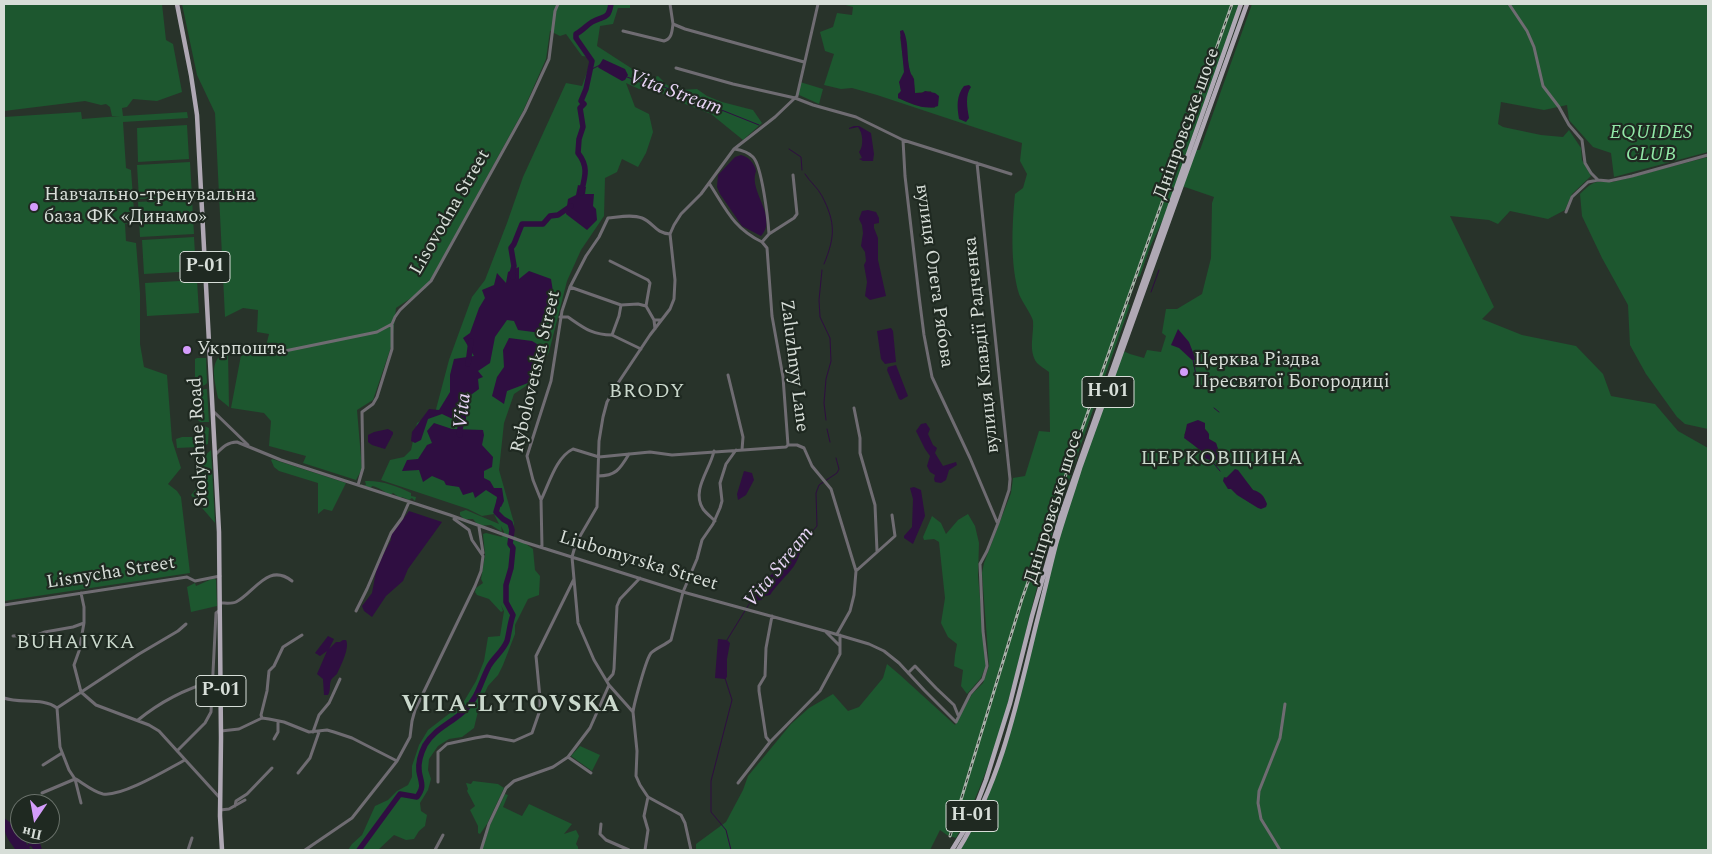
<!DOCTYPE html>
<html>
<head>
<meta charset="utf-8">
<style>
	body { margin:0 }
	#map { position:relative; width:1712px; height:854px; overflow:hidden; background:#28332a; font-family:Spectral,serif }
	canvas { display:block }
	.frame { position:absolute; inset:0; border:5px solid #d7ded8; pointer-events:none }
	.north { position:absolute; left:10px; top:794px; width:50px; height:50px; box-sizing:border-box; background:#1f2921; border:1px solid #69716a; border-radius:50%; rotate:192deg; font-size:14px; font-weight:700; line-height:20px; text-align:center; color:#d7ded8 }
	.north::after { content:''; display:block; margin:auto; width:18px; height:22px; background:#d49cfb; clip-path:polygon(50% 0,100% 100%,50% 72%,0 100%) }
</style>
</head>
<body>
<div id="map">
<canvas width="1712" height="854"></canvas>
<div class="frame"></div>
<div class="north">Пн</div>
</div>
<script>
const ctx = document.querySelector('canvas').getContext('2d');
ctx.lineJoin = 'round';
function fill(path, color) { ctx.fillStyle = color; ctx.fill(path, 'evenodd'); }
function stroke(path, color, width, dash) { ctx.strokeStyle = color; ctx.lineWidth = width; ctx.lineCap = dash ? 'butt' : 'round'; ctx.setLineDash(dash || []); ctx.stroke(path); }
function write(font, color, halo, rows, align = 'center') {
  ctx.font = font + ' Spectral,serif'; ctx.lineWidth = 4.5; ctx.setLineDash([]); ctx.textBaseline = 'middle'; ctx.strokeStyle = halo; ctx.fillStyle = color; for (const [text, x, y, turn = 0] of rows) {
    ctx.save(); ctx.translate(x, y); ctx.rotate((+turn || 0) * Math.PI / 180); ctx.textAlign = isNaN(turn) ? turn : align; if (halo) ctx.strokeText(text, 0, 0); ctx.fillText(text, 0, 0); ctx.restore();
  }
}
fill(new Path2D(`
	M4 4H162L166 40 173 44 182 92 157 101 133 99 127 107 122 108 123 116 187 112 188 118 123 122 126 168 131 170 134 211 125 214V222H134L125 224 126 241 136 243 140 293V344L144 367 167 375 172 440 181 468 168 484 177 491 181 497 190 573 4 601V117L81 112 82 119 120 116H112L110 107 106 104 101 105 85 101 4 111Z
	M182 4H630V8H618L613 24 600 26 597 46 631 68 644 81 658 76 667 85 681 90 697 89 707 96 722 102 753 110 762 123 743 140 711 114 675 100 650 87 639 89 626 83 635 107 649 114 653 132 646 153 638 167 622 159 617 172 605 178 604 216 581 250 567 281 549 352 529 384 514 394 504 423 499 470 514 523 513 535 533 549 535 570 540 576 539 595 528 599 515 625V634L503 665 498 675 488 686 480 703 474 728 462 737 449 739 438 746 429 759 428 770 431 779 428 790 420 803 421 811 427 815 425 826 419 831 414 839 406 840 394 835 378 850H348L352 844 362 835 375 806 388 800 397 791 408 785 412 777V766L419 745 428 730 463 703 476 681 484 661 488 637 500 636 504 611 501 605 503 611 501 612 489 599 477 595 475 592 476 588 483 583 481 579 485 555 483 534 486 533 502 537 504 532 501 526 502 532 491 525C484 525 479 528 473 519H464L460 515V512L466 510 499 524 494 514 482 516 468 509 381 480 390 460 404 457 411 450 417 423 435 413 449 360 472 297 485 280 507 223 523 177 566 83 582 86 591 61 589 57 582 56 566 34 560 36 550 31 546 59 523 111 426 288 396 308 392 344 373 400 357 410 362 469 356 480 303 463 306 456 269 446 271 421 264 413 231 408 242 350 264 354 269 334 257 332 258 310 243 308 225 317 215 113 197 75Z
	M842 4H1241L1167 211 1150 247 1140 276 1137 277 1128 304 1130 305C1099 394 1066 482 1041 572 1017 661 1001 756 956 838L947 835 940 830 930 850H696V844L726 822 743 790 748 776 791 724 809 708 833 694 848 711 859 707 883 678 887 664 900 675 955 725 972 694 983 683 989 666 982 573 984 563 1011 493 1013 478 1025 476 1039 431 1050 432 1049 372C1045 369 1040 366 1037 363 1028 351 1034 335 1033 321 1032 315 1022 302 1019 294 1010 264 1012 225 1015 194L1023 188 1027 174 1020 161 1022 143 877 95 852 88 841 89 824 85 834 54 825 51 820 32 833 27 837 13 852 15 853 7ZM904 33 910 74 913 76 915 93 931 91 935 108 915 105 898 98 901 91 900 82 905 72 900 37Z
	M1252 4H1708V152L1614 177 1611 153 1593 147 1569 120 1567 105 1544 110 1501 102 1498 124 1503 127 1541 135 1563 137 1569 130 1581 148 1582 160 1591 176 1572 194 1565 210 1548 219 1510 211 1498 224 1489 220 1450 216 1494 307 1482 319 1522 335 1576 346 1603 374 1611 396 1655 404 1678 431 1708 448V850H958L977 817 1003 753 1056 543 1080 468 1123 351 1130 354 1144 358 1147 350 1161 352 1166 336 1162 333 1166 309H1177L1202 294 1211 258 1212 203 1214 197 1182 186 1195 150H1200ZM1205 429 1208 432 1209 439 1216 443 1219 452 1215 461 1197 448 1184 435 1186 431ZM1225 477C1240 480 1242 475 1253 490L1250 503C1237 492 1233 493 1225 477Z
	M800 82 823 89 819 104 797 94Z
	M187 125 189 159 138 162 137 128Z
	M1708 157V429L1685 424 1677 417 1646 374 1630 345 1628 305 1602 258 1582 216 1580 194C1593 181 1595 181 1613 182Z
	M190 162 192 196 139 199 137 165Z
	M192 199 194 234 140 237 138 202Z
	M194 237 196 271 144 274 142 240Z
	M197 280 199 313 147 316 145 283Z
	M228 352 229 407 218 398C215 381 207 358 228 352Z
	M197 358H206L207 383 205 385 198 387 195 383V359Z
	M207 389 209 422H200L198 420 196 392 197 390Z
	M202 425 209 428 208 444 198 447 177 448 176 439 182 437H198L200 426Z
	M211 450 215 523 191 495 200 484C199 470 199 460 211 450Z
	M272 459 346 483 332 511 324 509 318 514V483L279 471 274 467 271 460Z
	M365 481C380 480 398 486 411 493V496L416 497 415 501 412 498 409 500 402 497 400 498 393 493 390 495C384 492 379 487 372 486L371 488 363 485H366Z
	M968 514 975 526 979 543 978 576 986 665 981 678 967 694 961 686 963 670 954 666 955 655 957 644 948 637 941 623 945 598 939 542 934 539 924 540 923 537 932 516 941 523 946 534 958 520Z
	M214 578 216 580 217 606 191 612 187 587 195 583 196 586Z
	M580 746 600 755 592 771 571 756Z
	M473 781 498 784 504 788 487 824 480 834 478 833V826L470 810 475 806 467 791 468 789 466 783 471 784Z
	M505 794 508 795 503 807 522 816 529 804 572 824 564 834 576 830 579 836 576 844 578 847V850H482L490 825Z`), '#1d572f');
fill(new Path2D(`
	M903 30C911 45 904 65 914 79L915 93H922L925 91 935 93 939 96 938 106C925 111 910 103 898 98V94L901 91 899 82 904 72 900 31Z
	M603 59 625 69 628 75 625 80 622 81 599 68 598 67Z
	M969 85 971 87C965 95 967 107 969 118L966 122 959 119C957 107 956 96 964 86Z
	M854 126H859L871 133 874 154 873 161H863L859 159 862 158 859 152C864 146 863 133 858 127L849 129V128Z
	M741 155C749 157 754 163 756 171 748 192 779 217 761 236L742 226 720 194 717 187 718 175 735 157Z
	M578 185 586 187 585 194H594L593 206 596 209 597 220 587 230 566 214 568 199 576 195Z
	M868 210 876 212 879 218V223L874 224V228L878 238V260L886 296 870 300 865 296 867 282 864 265 866 261 865 252 861 246 863 233 862 225 859 219 862 211Z
	M519 267V279L529 271 551 279 554 298 549 302 551 317 542 319 541 327 549 329V334L518 330 514 321 507 320 495 337 490 363 478 371 483 377 478 379 479 389 468 397 469 406 466 409V423L457 421 442 414 428 419 421 440 415 443 411 441 412 432 429 409 439 410 450 392V375L454 359 474 356 463 338 470 333 479 308 485 298 482 290 494 285 497 273 506 283 508 272Z
	M891 328 893 331 896 362 885 364 881 359 877 331Z
	M1178 329 1189 342 1196 360H1192L1179 348 1171 345Z
	M509 338 532 341 547 350 528 383 507 391 504 404 492 396 497 377 504 367 503 350Z
	M896 365 908 396 901 400 899 399 887 370 888 367Z
	M1198 420 1205 423V429L1209 434V439L1216 443 1219 452 1218 459 1215 461 1206 459 1203 455V452L1184 438 1187 424Z
	M434 423 452 429 483 430 484 435 482 445 493 457 492 467 484 471V478L490 481 494 488H502L504 501 501 507 496 505 497 497 486 490 475 498 473 492 463 495 459 487 446 485 444 481 432 476 423 482 419 470 402 471 407 460 418 459 427 445 432 443 427 431Z
	M926 423 930 429 928 434 933 445 937 448 935 453 943 466 956 462 957 465 949 470 946 480 941 483 935 482 934 479 935 475 930 472 927 466 930 456 925 449 916 431 921 424Z
	M388 429 393 432V434L385 449 372 445 368 442V435L374 432Z
	M1235 469 1238 470 1253 490C1261 492 1264 496 1267 504L1266 507 1261 509 1258 508 1237 495 1231 489H1228L1223 481 1224 477 1226 478Z
	M744 471 752 473 754 480 746 495 738 500 737 494Z
	M914 487 921 490 925 516 913 544 904 538V536L912 527 913 499 910 488Z
	M409 511 442 522 408 569 403 581 386 596 372 617 364 611 362 606 372 593 377 566 391 540V535Z
	M795 544 802 547C800 553 798 560 794 566 786 577 777 584 770 595L761 597 762 600 751 601 749 597C753 583 760 582 771 575 776 571 784 557 787 551L792 550Z
	M328 636 334 639 329 649 336 642H340L343 640H346C350 648 341 665 337 674 335 676 333 677 331 680 329 685 331 690 328 695H324L323 679 317 674 327 651 320 656 315 653Z
	M718 639 727 640 730 643 727 659V677L725 679 715 678Z
	M4 818 15 826 20 824V834L30 836 29 838 27 837 25 839 27 845 32 840 40 843 42 850H34L31 846 29 847 31 850H16C6 837 4 834 4 818Z`), '#2f0e41');
stroke(new Path2D(`
	M592 69 600 65
	M627 77 640 82 654 83 759 125
	M789 149 801 157 802 170
	M805 174C810 182 818 188 822 196 836 223 835 237 824 264
	M822 270 819 300 820 317 830 338 831 361 826 379 824 403 826 420
	M1151 292 1159 270
	M1193 360 1198 385
	M1214 408 1219 412
	M827 429 830 442
	M1210 459 1220 471
	M800 546 817 526 816 493 819 485 837 473 839 469 836 458
	M727 640 751 601
	M725 678 732 700 711 781V812L726 830 731 850`), '#2f0e41', 1);
stroke(new Path2D(`
	M581 193C585 177 589 167 578 153L579 139 583 127 580 108 584 104 581 101 586 89 592 61 576 38V34C582 31 587 25 592 22 604 15 608 21 611 4
	M513 277 512 274 514 266 511 248 514 244 522 224H543L550 216 558 215 571 206
	M468 364 471 341
	M460 435 459 433 463 416
	M359 850 400 794 417 797C425 786 421 783 419 771 418 763 421 753 425 745 434 729 452 723 465 710 478 698 481 681 489 666 494 657 503 651 507 641 509 634 510 623 513 615L506 602V585L511 568 513 548 510 544 512 530 510 523 503 519 496 512 500 498`), '#2f0e41', 5.5);
stroke(new Path2D(`
	M670 4 673 24 685 29 804 62
	M1509 4 1527 31 1534 47 1543 86 1559 107 1569 125 1582 140 1585 163 1591 173 1598 180
	M623 31 664 41C672 39 672 31 673 24
	M676 68 733 84 795 98 813 105 856 117 903 140 1011 174
	M903 140 905 176 919 296 924 335 932 377 970 458 997 522
	M709 183C726 209 733 228 762 242
	M1566 212 1572 197 1588 182 1598 180 1609 181 1632 176 1708 155
	M769 234 794 218 797 214 793 175
	M610 261 648 280 650 283 646 306
	M570 287 621 305
	M560 317H568C584 328 592 335 612 335
	M655 329 654 320H661
	M641 349 612 335 619 316 621 305 638 304 646 306 654 320
	M210 356C237 343 249 355 275 353L377 332 392 324
	M728 375 743 437 742 450
	M854 408 860 438V453L875 505 877 551
	M213 411 248 445
	M788 445H797L804 448 812 466 831 489 856 571 854 595 850 611 837 634
	M714 451C710 470 691 490 703 509 706 513 711 517 715 521
	M215 455C222 448 227 442 237 442L281 460 450 515 524 542 683 592 825 631 869 644 884 651 899 663 924 690 956 722 970 694 983 679 987 666 983 631 980 564 987 551 998 523 1009 490 1010 479 977 163
	M598 476C616 476 620 469 629 454
	M358 485 363 468 362 412 373 404 377 397 392 349V324L395 317 400 310 431 281 525 111 549 59 555 11 558 4
	M541 500C549 484 556 457 573 449L599 457 650 452 672 455 786 447 788 445 783 377 772 316 767 248 762 242 769 234C768 219 762 166 753 157 748 152 741 150 735 149
	M479 527 483 553
	M542 547 541 500 533 480 527 456 551 381 562 311 570 287 586 256 599 237 608 218C619 217 632 214 642 218 654 223 655 233 670 234
	M856 571 895 536 892 515
	M81 593 84 607V623L79 651 74 665 81 692 96 705 149 725 159 731 220 798
	M220 603C225 603 232 604 236 602 255 592 268 562 292 581
	M4 605 187 577 195 581 220 576
	M356 611 367 589 391 533 402 518 409 502
	M772 616 766 648 765 676 759 686V691L766 737 770 742 820 691 840 654V635
	M826 632 839 645
	M13 636 37 635 45 632 73 627 84 623
	M908 673 915 666 936 688 954 705 958 715
	M607 681 613 674 614 669 617 606 620 599 640 578
	M4 698C20 704 43 697 57 708L60 747 69 770 75 779 81 803
	M57 708 139 654 178 631 186 624
	M633 712C634 704 646 659 651 653 656 648 665 645 671 640L683 592 697 559 702 540 713 524 720 508 722 501 720 483 726 464 736 450
	M262 718 261 715 267 691 269 671 274 666 283 647 302 635
	M138 720C160 702 185 689 213 681
	M221 731 239 729 262 718 269 719 284 722 309 732 327 730 334 732 352 738 397 761
	M313 732 319 715 329 703 340 679
	M274 739 278 732V721
	M177 751 205 723 211 712 216 613 220 610
	M568 757 591 773
	M43 765 62 753
	M298 773 310 758 319 732
	M76 779C84 784 94 792 103 794 122 797 168 769 185 760
	M438 782V752L447 744 475 738 487 736 514 741 532 733 540 710V698L536 656 574 579
	M738 783 770 742
	M42 793 75 779
	M235 806 236 801 247 794 272 768
	M220 810 229 809 245 800
	M601 824 600 834 606 840 629 850
	M188 850 192 838
	M305 850 352 818 397 761 410 737 412 721 415 710 475 586 481 571 483 556 472 540 469 530 454 519
	M435 850 443 835
	M481 850 489 824 506 788 514 781 553 767 568 757 590 728 609 685
	M645 850 648 830 644 816 648 797
	M691 850 685 823 681 815 648 797 640 785 636 776 637 751 633 712 609 685 594 660 578 623 572 557 576 543 597 507 599 441 603 417 607 402 618 383 650 335 670 309 674 299 675 280 670 234 674 225 681 214 701 194 734 149 775 117 797 96 818 4
	M1280 850 1261 819 1258 803 1259 791 1280 738 1285 704`), '#6f6c72', 3);
stroke(new Path2D(`
	M177 4 191 75 197 115 219 532 221 738 220 816 222 850
	M952 850 971 819 986 780 1010 703 1032 616 1060 518 1241 4
	M958 850C1001 781 1017 703 1036 625 1043 598 1049 571 1056 544 1063 519 1072 494 1080 468L1247 4`), '#afa8b4', 4.5);
const rail = new Path2D(`
	M950 836 1022 599 1232 4`);
stroke(rail, '#a9b1aa', 3);
stroke(rail, '#1f2921', 1, [4]);
for (const [x, y, r, color] of [
	[34,207,5,"#d49cfb"],
	[187,350,5,"#d49cfb"],
	[1184,372,5,"#d49cfb"]
]) { const dot = new Path2D(); dot.arc(x, y, r, 0, 2 * Math.PI); ctx.fillStyle = color; ctx.fill(dot); stroke(dot, '#1f2921', 2); }
for (const [x, y, w] of [
	[205,267,50],
	[1108,392,52],
	[221,691,50],
	[972,816,52]
]) { const box = new Path2D(); box.roundRect(x - w / 2, y - 15.5, w, 31, 4); ctx.fillStyle = '#1f2921'; ctx.fill(box); stroke(box, '#d7ded8', 1); }
write('bold 18px', '#d7ded8', null, [
	["Р-01",205,267],
	["Н-01",1108,392],
	["Р-01",221,691],
	["Н-01",972,816]
]);
write('19px', '#d7ded8', '#1f2921', [
	["Дніпровське шосе",1188,124,-70],
	["Lisovodna Street",451,213,-60],
	["вулиця Олега Рябова",933,276,82],
	["вулиця Клавдії Радченка",983,345,-96],
	["Zaluzhnyy Lane",793,366,83],
	["Rybolovetska Street",537,372,-77],
	["Stolychne Road",200,442,-93],
	["Дніпровське шосе",1055,507,-73],
	["Liubomyrska Street",638,562,17],
	["Lisnycha Street",111,574,-9]
]);
write('italic 19px', '#92e8a7', '#1f2921', [
	["EQUIDES",1651,134],
	["CLUB",1651,156]
]);
write('19px', '#d7ded8', '#1f2921', [
	["Навчально-тренувальна",44,196],
	["база ФК «Динамо»",44,218],
	["Укрпошта",197,350],
	["Церква Різдва",1194,361],
	["Пресвятої Богородиці",1194,383]
], 'left');
write('italic 20px', '#e8d5f6', '#1f2921', [
	["Vita Stream",675,94,20],
	["Vita",464,411,-84],
	["Vita Stream",780,568,-51]
]);
ctx.letterSpacing = '1px';
write('20px', '#cad8cc', '#1f2921', [
	["BRODY",647,393],
	["ЦЕРКОВЩИНА",1222,460],
	["BUHAIVKA",76,644]
]);
ctx.letterSpacing = '0px';
ctx.letterSpacing = '1px';
write('bold 24px', '#cad8cc', '#1f2921', [
	["VITA-LYTOVSKA",511,706]
]);
ctx.letterSpacing = '0px';
</script>
</body>
</html>
